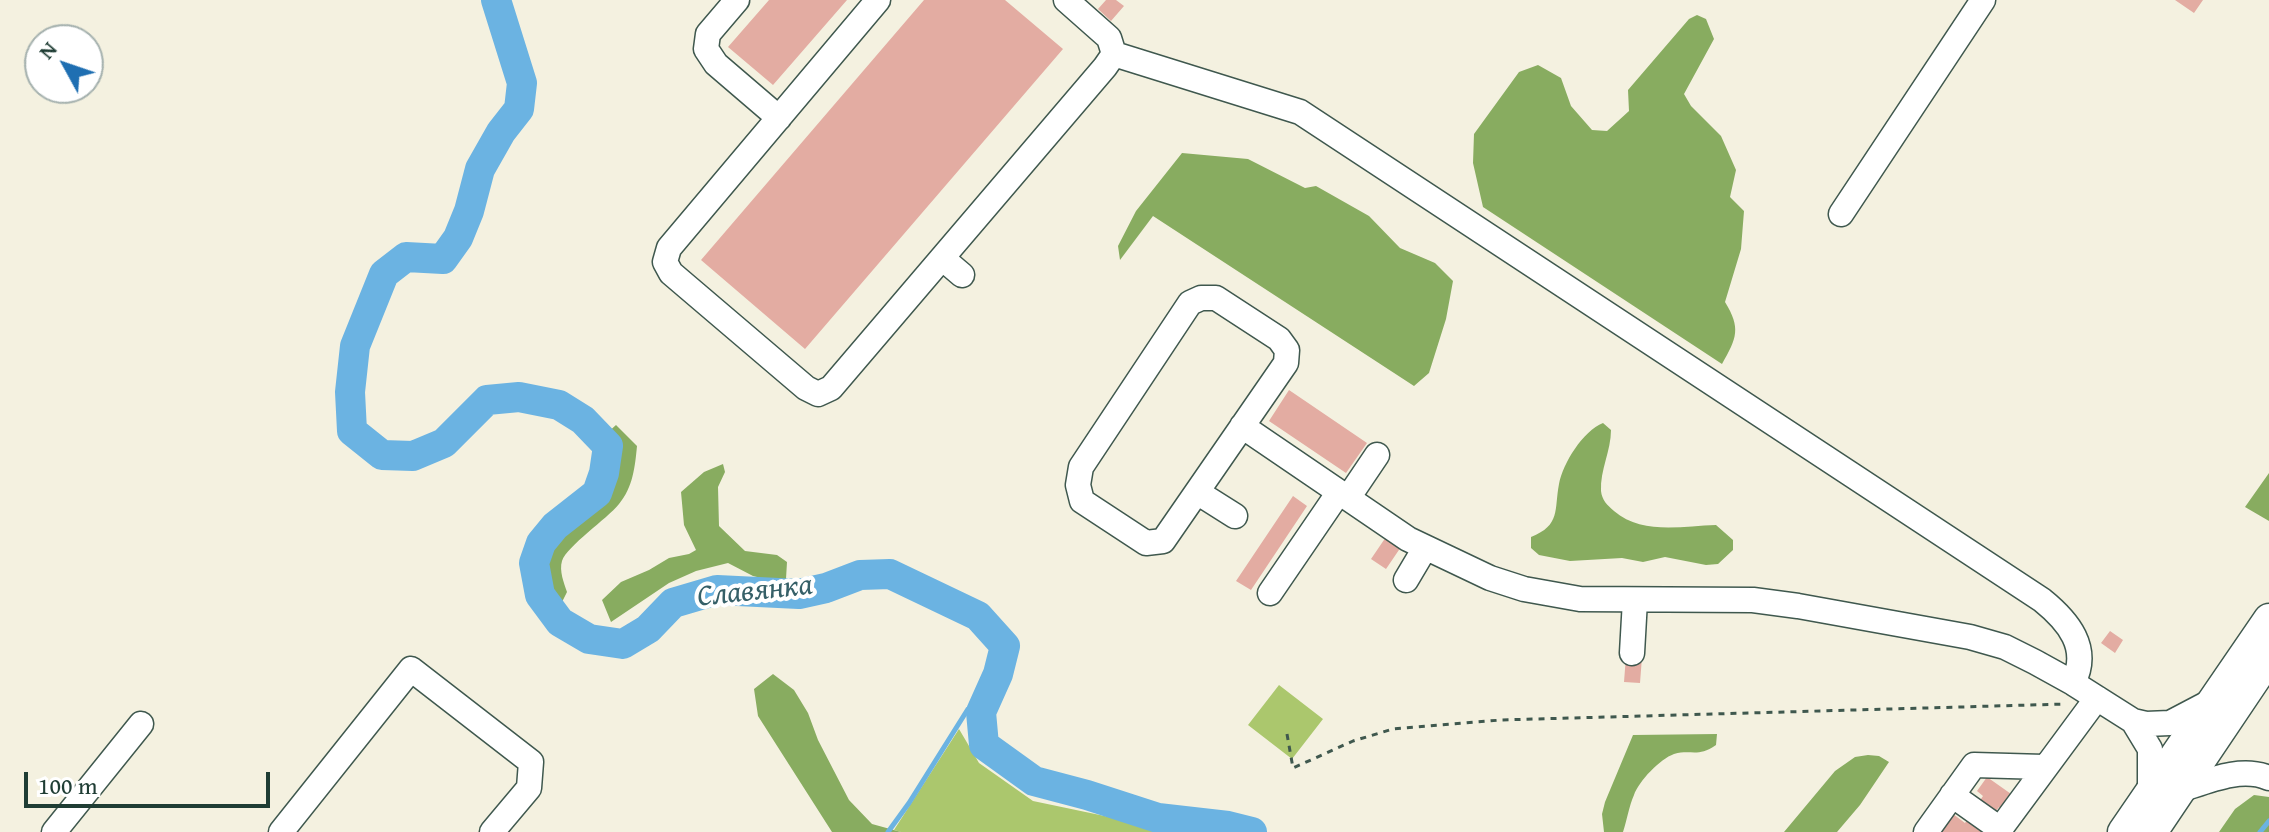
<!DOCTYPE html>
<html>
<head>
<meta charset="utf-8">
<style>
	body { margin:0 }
	#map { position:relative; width:2269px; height:832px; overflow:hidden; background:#f4f1e0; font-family:"Gentium Book Plus",serif }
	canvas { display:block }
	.north { position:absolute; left:24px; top:24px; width:80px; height:80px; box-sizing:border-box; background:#fff; border:2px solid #a5b1ae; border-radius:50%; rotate:310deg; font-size:22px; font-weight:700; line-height:32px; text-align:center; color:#1f3d34 }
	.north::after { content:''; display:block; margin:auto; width:28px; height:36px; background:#1f6fb2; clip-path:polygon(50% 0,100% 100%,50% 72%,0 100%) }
	.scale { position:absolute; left:24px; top:772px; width:246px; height:36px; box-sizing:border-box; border:4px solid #1f3d34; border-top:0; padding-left:10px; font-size:24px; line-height:28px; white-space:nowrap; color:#1f3d34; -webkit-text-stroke:6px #fff; paint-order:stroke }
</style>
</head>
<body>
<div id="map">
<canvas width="2269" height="832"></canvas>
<div class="north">N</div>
<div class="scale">100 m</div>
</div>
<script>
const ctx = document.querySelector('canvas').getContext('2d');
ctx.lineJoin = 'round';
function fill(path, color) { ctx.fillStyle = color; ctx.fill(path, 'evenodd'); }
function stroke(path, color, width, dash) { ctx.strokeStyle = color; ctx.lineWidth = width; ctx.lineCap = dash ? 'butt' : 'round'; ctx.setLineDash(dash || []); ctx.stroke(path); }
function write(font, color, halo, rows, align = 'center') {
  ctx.font = font + ' "Gentium Book Plus",serif'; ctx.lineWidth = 8; ctx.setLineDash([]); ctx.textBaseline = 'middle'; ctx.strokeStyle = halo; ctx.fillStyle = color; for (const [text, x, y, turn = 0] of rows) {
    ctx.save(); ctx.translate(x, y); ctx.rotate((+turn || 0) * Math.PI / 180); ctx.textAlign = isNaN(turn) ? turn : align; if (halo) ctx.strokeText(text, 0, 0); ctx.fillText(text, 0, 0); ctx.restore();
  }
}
fill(new Path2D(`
	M1279 685 1323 719 1292 759 1248 725Z
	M959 729 979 763 1033 801 1181 832H901L894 830Z`), '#abc76d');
fill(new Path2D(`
	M1697 15 1706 19 1714 39 1684 94 1691 106 1721 136 1736 170 1730 197 1744 211 1741 249 1725 302C1741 328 1737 338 1722 364L1483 207 1473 163 1474 134 1519 72 1538 65 1561 78 1571 106 1592 130 1607 131 1629 111 1628 90 1689 19Z
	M1182 153 1248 159 1305 188 1316 186 1369 216 1400 248 1435 263 1453 281 1446 319 1429 373 1414 386 1153 216 1120 260 1118 246 1136 211Z
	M1603 423 1611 430C1611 451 1600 470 1601 491 1602 500 1607 505 1614 511 1642 535 1681 526 1716 525L1733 540V550L1718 564 1706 565 1665 557 1643 562 1622 558 1570 561 1539 555 1531 548V537C1561 525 1554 510 1559 484 1563 463 1583 431 1603 423Z
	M616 425 637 446C635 467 633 487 619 504 607 519 567 546 562 561 559 571 564 583 567 592L561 604 547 594 542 564 557 534 590 512 611 482 616 449 605 435Z
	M723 464 725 472 718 487 719 526 745 551 777 555 787 562 786 579 773 581 753 576 728 563 696 571 669 583 611 622 602 600 621 582 649 570 669 558 689 554 696 550 684 525 681 492 704 472Z
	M2269 473V521L2245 507Z
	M773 674 794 690 808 713 818 740 849 800 872 824 901 832H832L758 716 754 689Z
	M1717 734 1716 745C1697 758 1692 749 1674 754 1660 759 1639 781 1634 795 1629 806 1627 820 1623 832H1604L1602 814 1605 802 1633 735Z
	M1868 755 1879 756 1889 762 1860 805 1837 832H1784L1835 771 1855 757Z
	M2254 795 2269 797V832H2219L2235 809Z`), '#88ac60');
stroke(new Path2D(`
	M888 832 909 803 968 709 986 702
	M2260 832 2269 821`), '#6bb3e2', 5);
stroke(new Path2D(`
	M496 0 522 83 519 109 501 132 480 169 469 211 458 238 443 259 406 257 384 274 355 346 350 392 352 431 382 455 413 456 444 443 487 400 519 397 559 405 583 420 608 446 604 473 597 493 555 526 541 543 534 563 540 595 560 622 589 639 623 644 648 629 673 603 717 590 799 594 826 588 860 575 890 574 978 616 1005 646 998 674 981 712 984 745 1034 781 1087 795 1158 818 1228 826 1252 832`), '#6bb3e2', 30);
fill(new Path2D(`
	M769 0H847L773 85 728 47Z
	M924 0H1005L1063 49 805 349 701 260Z
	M1106 0H1116L1124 6 1111 21 1098 9Z
	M2175 0H2203L2194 13Z
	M1289 390 1367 443 1346 473 1269 421Z
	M1293 496 1307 506 1251 590 1236 581Z
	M1388 534 1403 544 1386 569 1371 559Z
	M2110 631 2123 640 2115 653 2101 643Z
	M1626 656 1642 657 1640 683 1624 682Z
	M1987 777 2014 796 2005 811 1999 807 1981 832H1941L1953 814 1965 823 1983 796 1977 791Z`), '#e3aca2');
const minor = new Path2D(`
	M737 0 708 34 706 49 716 64 779 118
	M878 0 669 248 665 262 671 273 806 388 818 394 831 388 1105 67 1114 54 1109 38 1066 0
	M1114 54 1300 112 2042 600C2068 621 2091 648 2073 683
	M1841 214 1983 0
	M942 258 962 275
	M1201 298H1216L1279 339 1287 350 1286 363 1163 541 1146 543 1082 501 1078 485 1081 467 1190 303Z
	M1242 426 1408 539 1490 578 1524 589 1580 599 1753 600 1798 606 1970 637 2005 647 2035 662 2073 683 2133 721 2146 724 2170 723 2210 702
	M1197 492 1235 516
	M1348 498 1377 455
	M1406 580 1425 548
	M1270 593 1339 492
	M1632 653 1635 600
	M2133 721 2150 749V792
	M2180 790C2208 781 2241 766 2269 778
	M1952 795 2000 829
	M54 832 141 724
	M281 832 411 669 531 762 529 788 492 832
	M1926 832 1974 765 2044 767
	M1998 832 2097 698`);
const major = new Path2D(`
	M2123 832 2269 619
	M2152 832 2269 658`);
stroke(minor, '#3f584e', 27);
stroke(major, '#3f584e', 33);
stroke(new Path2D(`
	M1287 734 1293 768 1353 741 1393 729 1501 720 2066 704`), '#3f584e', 3, [6, 6]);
stroke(minor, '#fff', 24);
stroke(major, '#fff', 30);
write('italic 30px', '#366068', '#fff', [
	["Славянка",755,592,-6]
]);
</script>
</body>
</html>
